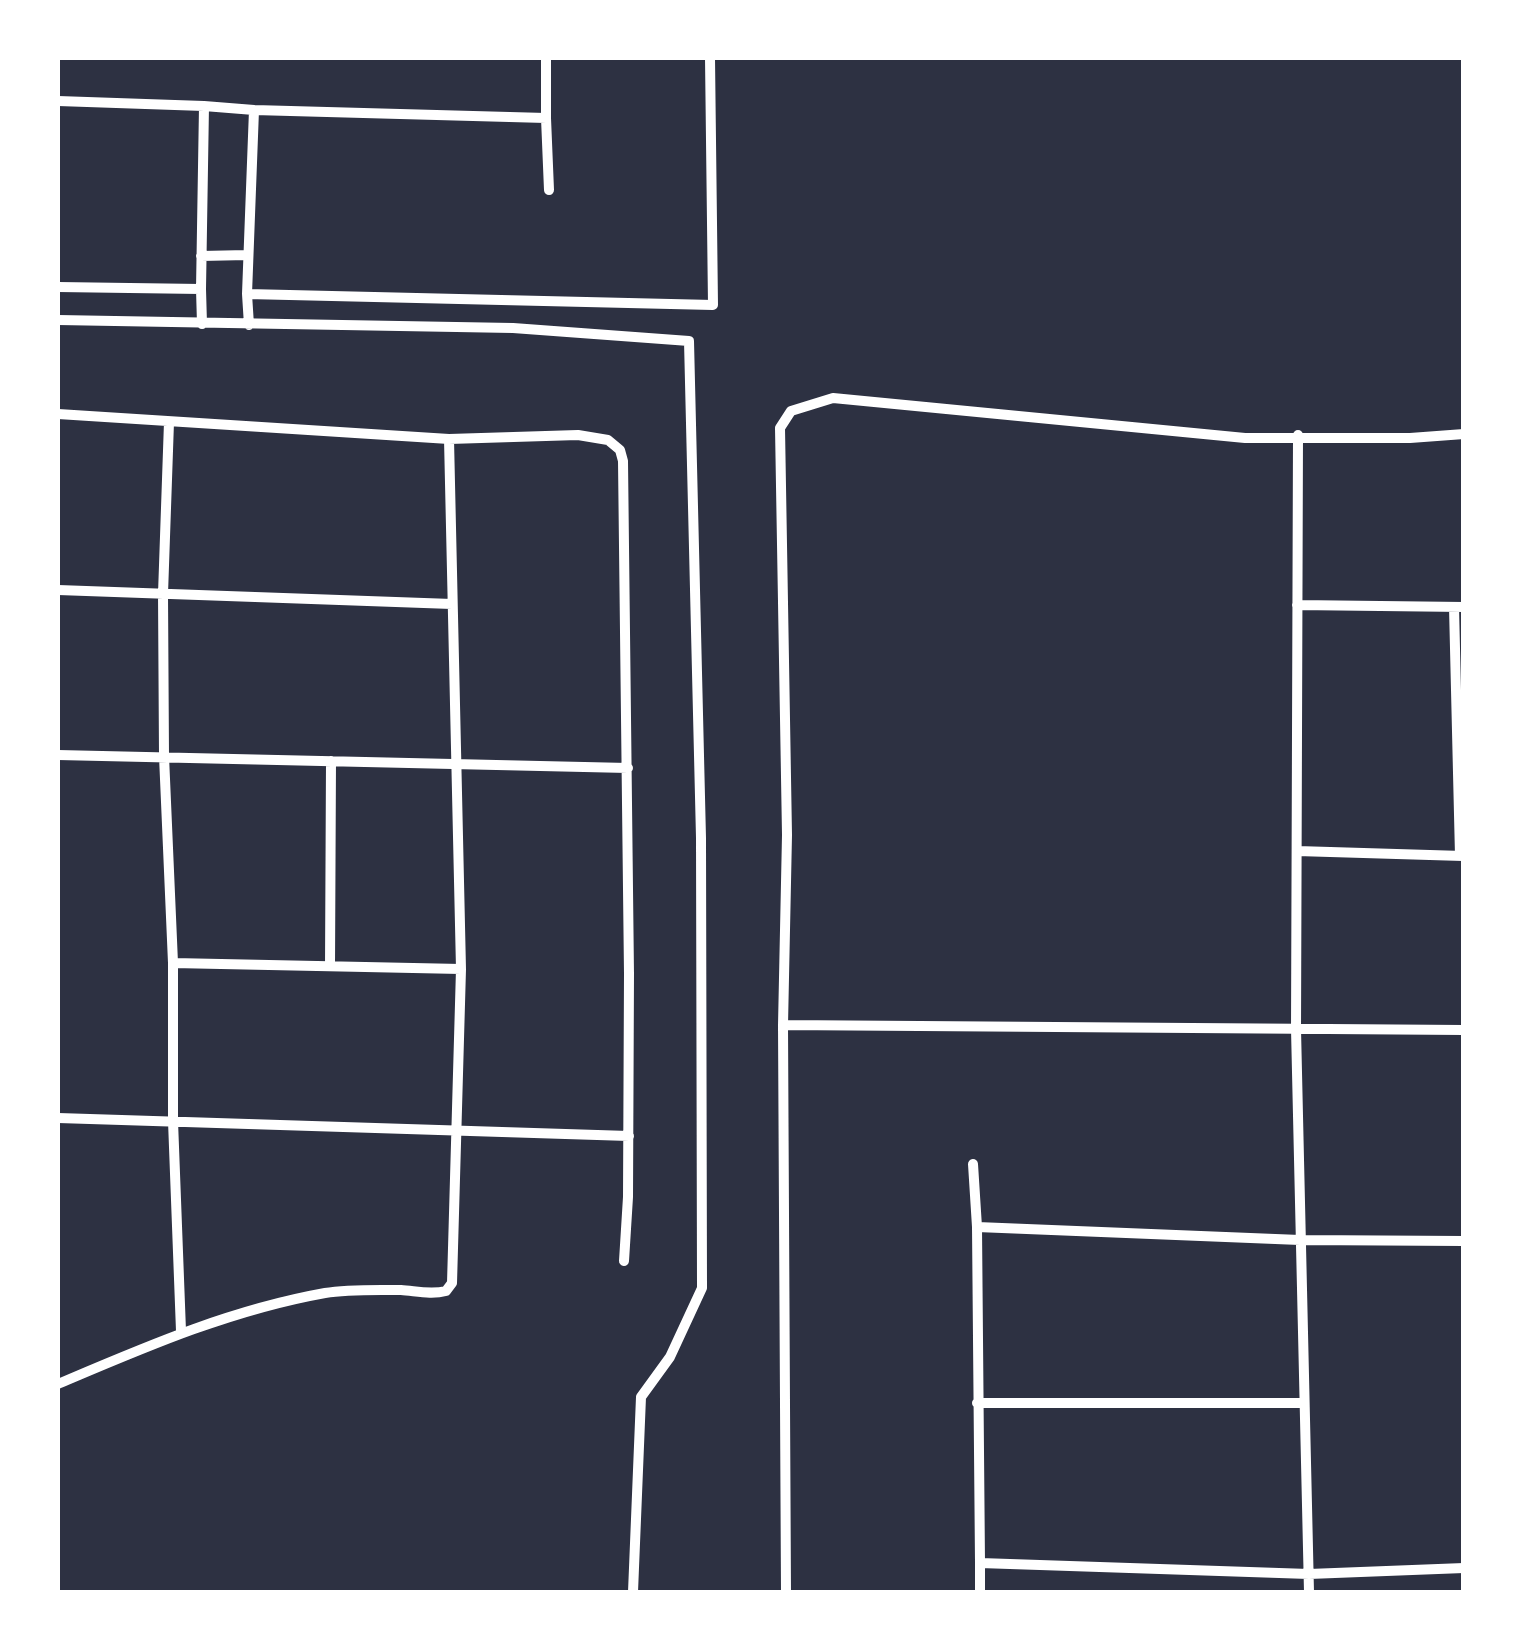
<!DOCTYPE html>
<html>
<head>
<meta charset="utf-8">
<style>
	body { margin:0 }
	#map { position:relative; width:1521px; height:1650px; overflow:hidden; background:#2d3142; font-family:Cabin,sans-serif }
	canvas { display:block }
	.frame { position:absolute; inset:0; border:60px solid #fff; pointer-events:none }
</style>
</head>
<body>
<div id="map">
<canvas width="1521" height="1650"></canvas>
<div class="frame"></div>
</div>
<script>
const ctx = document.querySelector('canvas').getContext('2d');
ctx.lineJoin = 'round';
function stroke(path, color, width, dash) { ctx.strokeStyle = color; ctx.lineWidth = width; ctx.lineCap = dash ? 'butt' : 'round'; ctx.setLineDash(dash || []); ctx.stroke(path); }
stroke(new Path2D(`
	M58 101 204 106 201 289
	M204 106 254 110
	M546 118 549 190
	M201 256 247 255
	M58 287 201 289 202 324
	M247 294 254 110 546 118V58
	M58 320 513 328 689 341 701 838 702 1288 670 1357 641 1397 633 1592
	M249 325 247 294 713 305 710 58
	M58 414 449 439 578 435 608 440 620 450 623 461 629 974 628 1197 624 1261
	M169 422 163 594 164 756 173 963V1121L181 1331
	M1298 435 1296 1029 1309 1592
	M58 590 452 604
	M1297 605 1464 607
	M1454 607 1460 856
	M58 755 628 768
	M1297 851 1463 856
	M173 963 461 969
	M330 966 331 761
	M783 1025 1464 1030
	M58 1118 629 1136
	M973 1164 977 1227
	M1464 1241 1300 1240 977 1227 980 1563 1309 1574 1464 1568
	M58 1384C145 1347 230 1310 325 1293 348 1289 377 1290 401 1290 416 1291 431 1295 446 1291L452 1283 461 969 449 439
	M977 1403H1304
	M786 1592 783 1025 787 835 780 428 791 411 833 398 1245 438H1410L1464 434
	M980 1592V1563`), '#fff', 10);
</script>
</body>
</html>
